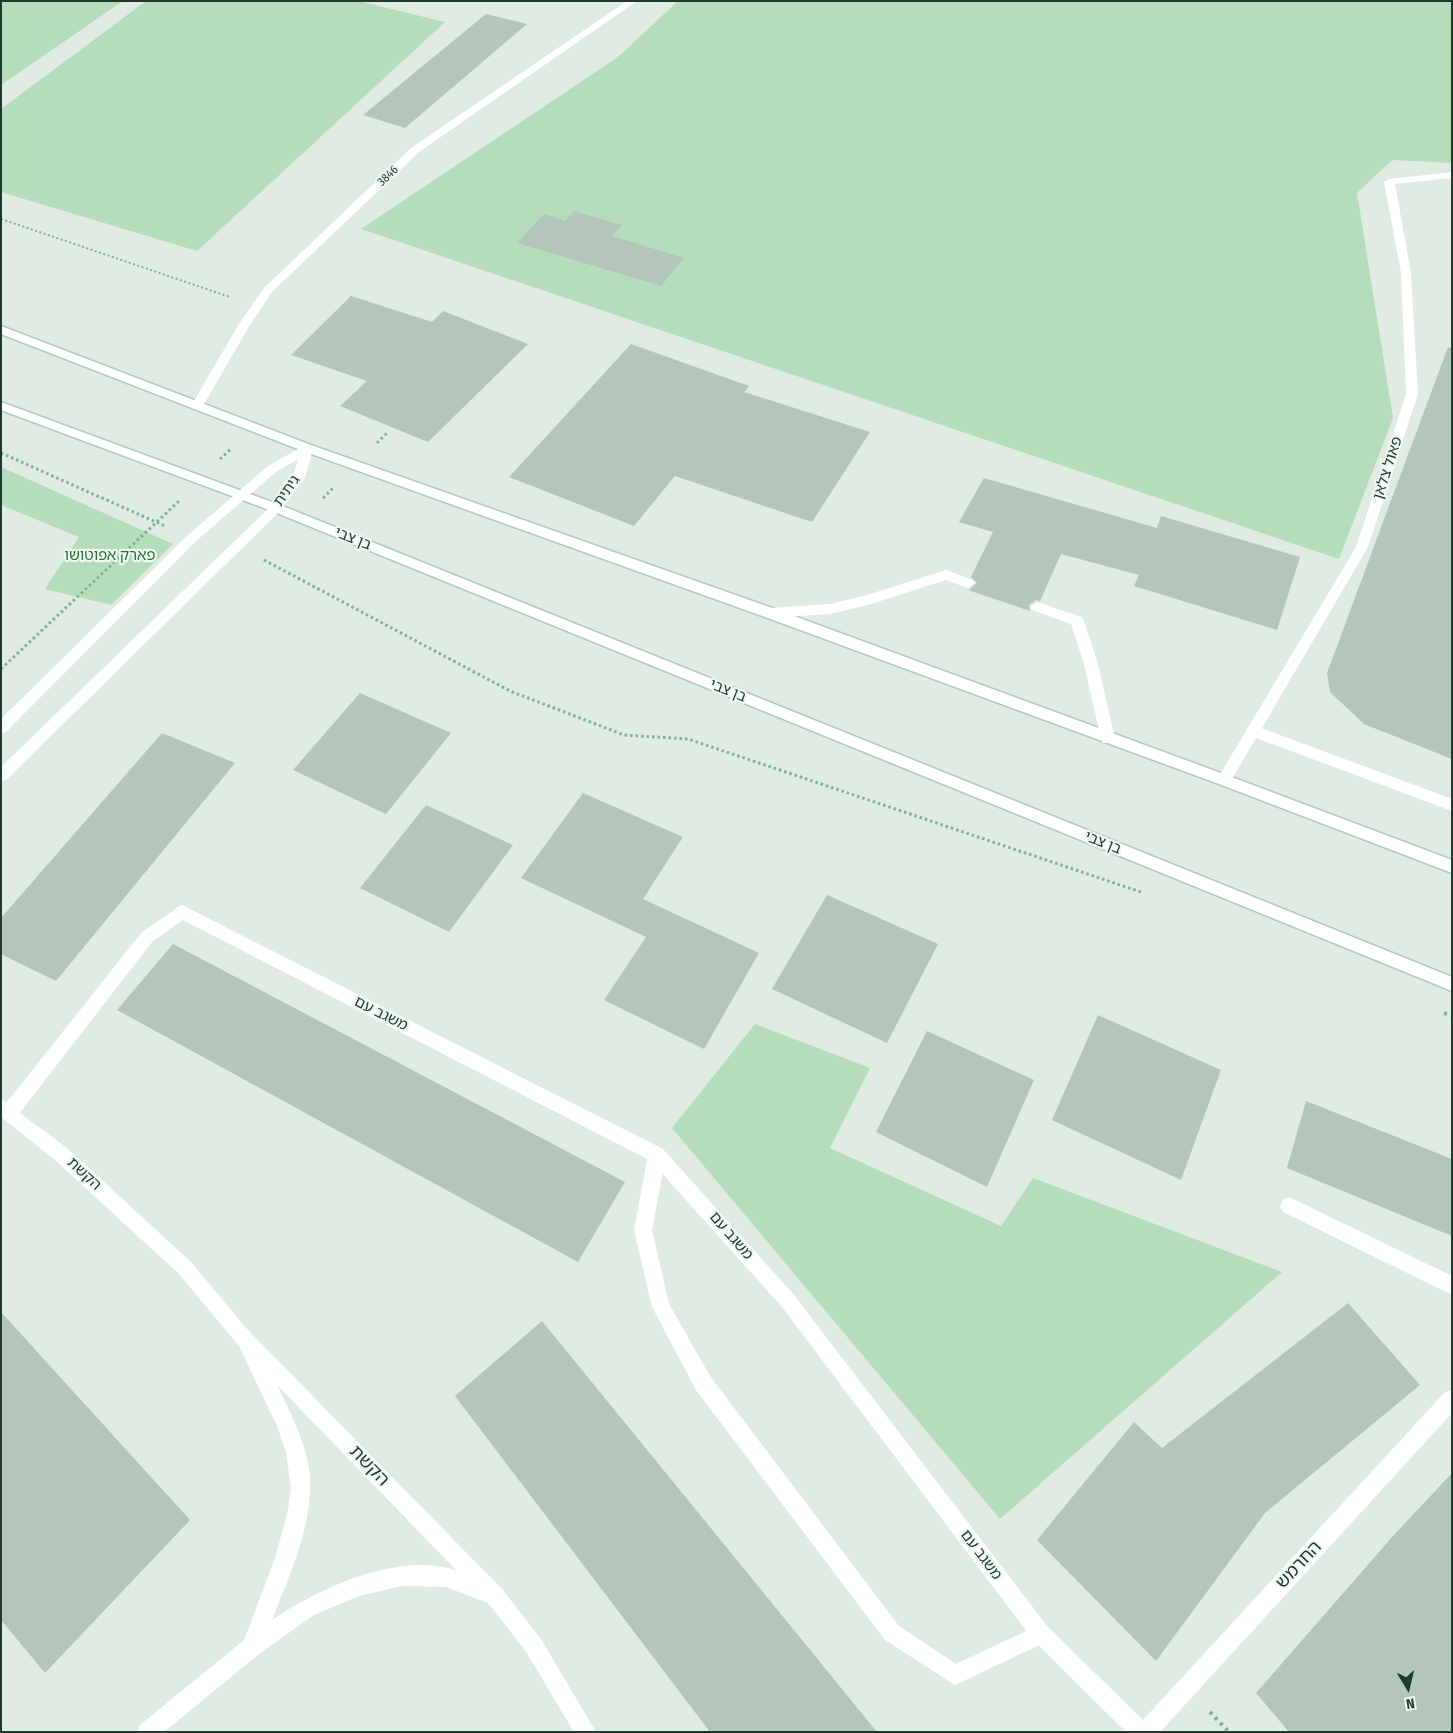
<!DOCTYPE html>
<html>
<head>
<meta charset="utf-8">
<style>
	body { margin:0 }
	#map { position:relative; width:1453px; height:1733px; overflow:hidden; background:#dfebe3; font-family:"Fira Sans Condensed",sans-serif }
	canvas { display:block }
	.frame { position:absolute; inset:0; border:2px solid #1f3b2f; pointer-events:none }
	.north { position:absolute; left:1383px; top:1663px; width:50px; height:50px; -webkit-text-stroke:4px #eff7f2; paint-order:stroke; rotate:171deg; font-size:14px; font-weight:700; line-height:20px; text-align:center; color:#1f3b2f }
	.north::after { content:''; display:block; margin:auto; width:18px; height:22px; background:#1f3b2f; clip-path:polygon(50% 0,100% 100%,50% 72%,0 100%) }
</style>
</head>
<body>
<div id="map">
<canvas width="1453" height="1733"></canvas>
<div class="frame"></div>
<div class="north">N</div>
</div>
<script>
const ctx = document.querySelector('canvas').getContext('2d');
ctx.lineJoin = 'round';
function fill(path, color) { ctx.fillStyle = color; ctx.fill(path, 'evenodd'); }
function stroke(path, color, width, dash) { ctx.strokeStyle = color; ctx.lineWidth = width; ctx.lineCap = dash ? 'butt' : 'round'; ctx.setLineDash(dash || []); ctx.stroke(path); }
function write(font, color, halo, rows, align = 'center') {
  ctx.font = font + ' "Fira Sans Condensed","Noto Sans Hebrew",sans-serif'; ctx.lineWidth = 4.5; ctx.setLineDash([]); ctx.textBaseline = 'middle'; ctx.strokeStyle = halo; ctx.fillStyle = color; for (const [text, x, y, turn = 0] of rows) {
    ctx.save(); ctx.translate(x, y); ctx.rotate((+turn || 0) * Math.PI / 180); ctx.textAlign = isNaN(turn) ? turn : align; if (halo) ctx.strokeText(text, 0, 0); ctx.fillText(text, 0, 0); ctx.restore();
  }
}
fill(new Path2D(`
	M1 1H123L1 85Z
	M146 1H358L445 22 197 251 1 192V109Z
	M678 1H1452V163L1392 160 1357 193 1393 418 1339 559 361 229 618 57Z
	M1 467 173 544 111 605 45 589 79 537 1 505Z
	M755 1024 870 1068 830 1148 1001 1226 1033 1178 1282 1272 1000 1519 672 1128Z`), '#b6ddbb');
fill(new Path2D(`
	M486 14 527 24 405 128 363 115Z
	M574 211 622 225 612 236 684 258 661 286 517 243 544 214 565 221Z
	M351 296 432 322 443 311 528 344 428 442 340 406 367 381 291 355Z
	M631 344 749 386 744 392 870 432 812 522 675 476 634 526 509 477Z
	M1448 347 1452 348V759L1364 724 1330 692 1327 673Z
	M984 478 1157 528 1161 516 1300 557 1277 630 1134 586 1139 575 1061 554 1040 601 1036 600 1029 605 1030 611 965 589 969 590 977 583 971 577 993 532 959 522Z
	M360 693 451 733 386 814 293 770Z
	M162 733 235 763 56 981 1 954V918Z
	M583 793 683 837 643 899 759 953 704 1049 604 1000 646 937 521 878Z
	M426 805 513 845 449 932 360 888Z
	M827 895 938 944 887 1043 772 989Z
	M173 944 625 1182 578 1262 117 1010Z
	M1098 1015 1221 1070 1181 1180 1052 1120Z
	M927 1031 1034 1080 987 1187 876 1132Z
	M1306 1101 1452 1159V1236L1287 1168Z
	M1348 1303 1420 1385 1265 1513 1156 1661 1037 1540 1134 1422 1162 1448Z
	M1 1312 190 1520 45 1673 1 1620Z
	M542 1321 877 1732H710L455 1396Z
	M1452 1473V1732H1289L1256 1693 1393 1536Z`), '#b4c5bc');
const secondary = new Path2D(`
	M1 326 311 445 775 609 1229 776 1452 860V873L1219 784 765 617 303 451 1 334Z
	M1 402 280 505 1452 977V991L272 511 1 410Z`);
stroke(secondary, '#b2cbbd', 3);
stroke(new Path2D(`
	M1 219 230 297`), '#7eaf98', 2, [2, 2.5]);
stroke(new Path2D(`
	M377 443 387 433
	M1 453 165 526
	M220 459 232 448
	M323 498 334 487
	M264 560 510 691 624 735 688 739 1141 892
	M1 669 179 501`), '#7eaf98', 3, [2.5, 3]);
stroke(new Path2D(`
	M1444 1013 1452 1016
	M1210 1712 1229 1732`), '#7eaf98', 4, [3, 4.5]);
fill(new Path2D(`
	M946 570 973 580 975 583 968 588 946 580 868 605 830 614 770 618 763 613 770 608 830 604 867 595Z
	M1037 602 1082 617 1084 621 1098 664 1115 739 1113 743H1103L1101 739 1084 664 1071 624 1032 610 1030 607Z
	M1253 725 1452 799V811L1248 735 1246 731 1248 727Z
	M657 1147 663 1149 666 1155 652 1230 669 1304 710 1376 899 1626 956 1664 1041 1624 1048 1627 1051 1634 1048 1641 955 1685 885 1640 696 1390 652 1307 634 1230 648 1155 651 1149Z`), '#fff');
fill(new Path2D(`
	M182 905 187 907 190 912 187 917 152 942 15 1119 9 1121 3 1119 1 1112 3 1107 142 932Z`), '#fff');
fill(new Path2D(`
	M627 1H637L419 152 272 292 250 325 201 409H193L191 406 239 324 264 288 411 148Z
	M1452 172V178L1395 184 1411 273 1418 394 1368 547 1229 784H1219L1217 780 1219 776 1356 547 1406 394 1401 273 1384 182 1389 179Z
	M182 905 663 1149 794 1295 1048 1627 1143 1720 1445 1392 1452 1390V1413L1160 1732H1126L1034 1641 782 1307 651 1161 177 917 174 912 177 907Z
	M1289 1197 1452 1276V1295L1283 1212 1280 1206 1283 1200Z`), '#fff');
fill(new Path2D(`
	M307 444 313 448 305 478 280 511 6 780 1 782V767L272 505 293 477 298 459 276 472 196 541 6 732 1 733V719L188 535 268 466Z
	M1 1099 67 1148 191 1262 248 1330 502 1589 541 1639 596 1732H574L527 1653 488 1603 446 1587 402 1586 359 1596 314 1615 259 1654 164 1732H137L140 1725 244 1640 275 1558 288 1510 291 1488 286 1452 277 1426 239 1346 179 1274 55 1160 1 1117ZM277 1385 457 1571C402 1550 318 1588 272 1620 290 1574 316 1519 309 1468 304 1439 290 1411 277 1385Z`), '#fff');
fill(secondary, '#fff');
write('12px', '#1f3b2f', '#eff7f2', [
	["3846",388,176,-44]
]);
write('15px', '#1f3b2f', '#eff7f2', [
	["פאול צלאן",1388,468,-72],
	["גיתית",287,491,-55],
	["בן צבי",353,539,22],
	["בן צבי",728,691,22],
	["בן צבי",1103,843,22],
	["משגב עם",381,1014,27],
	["הקשת",84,1174,43],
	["משגב עם",731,1236,49],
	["משגב עם",981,1555,53]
]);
write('15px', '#29723a', '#eff7f2', [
	["פארק אפוטושו",110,556]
]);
write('18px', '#1f3b2f', '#eff7f2', [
	["הקשת",369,1466,46],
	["החרמש",1299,1565,-47]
]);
</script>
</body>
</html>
